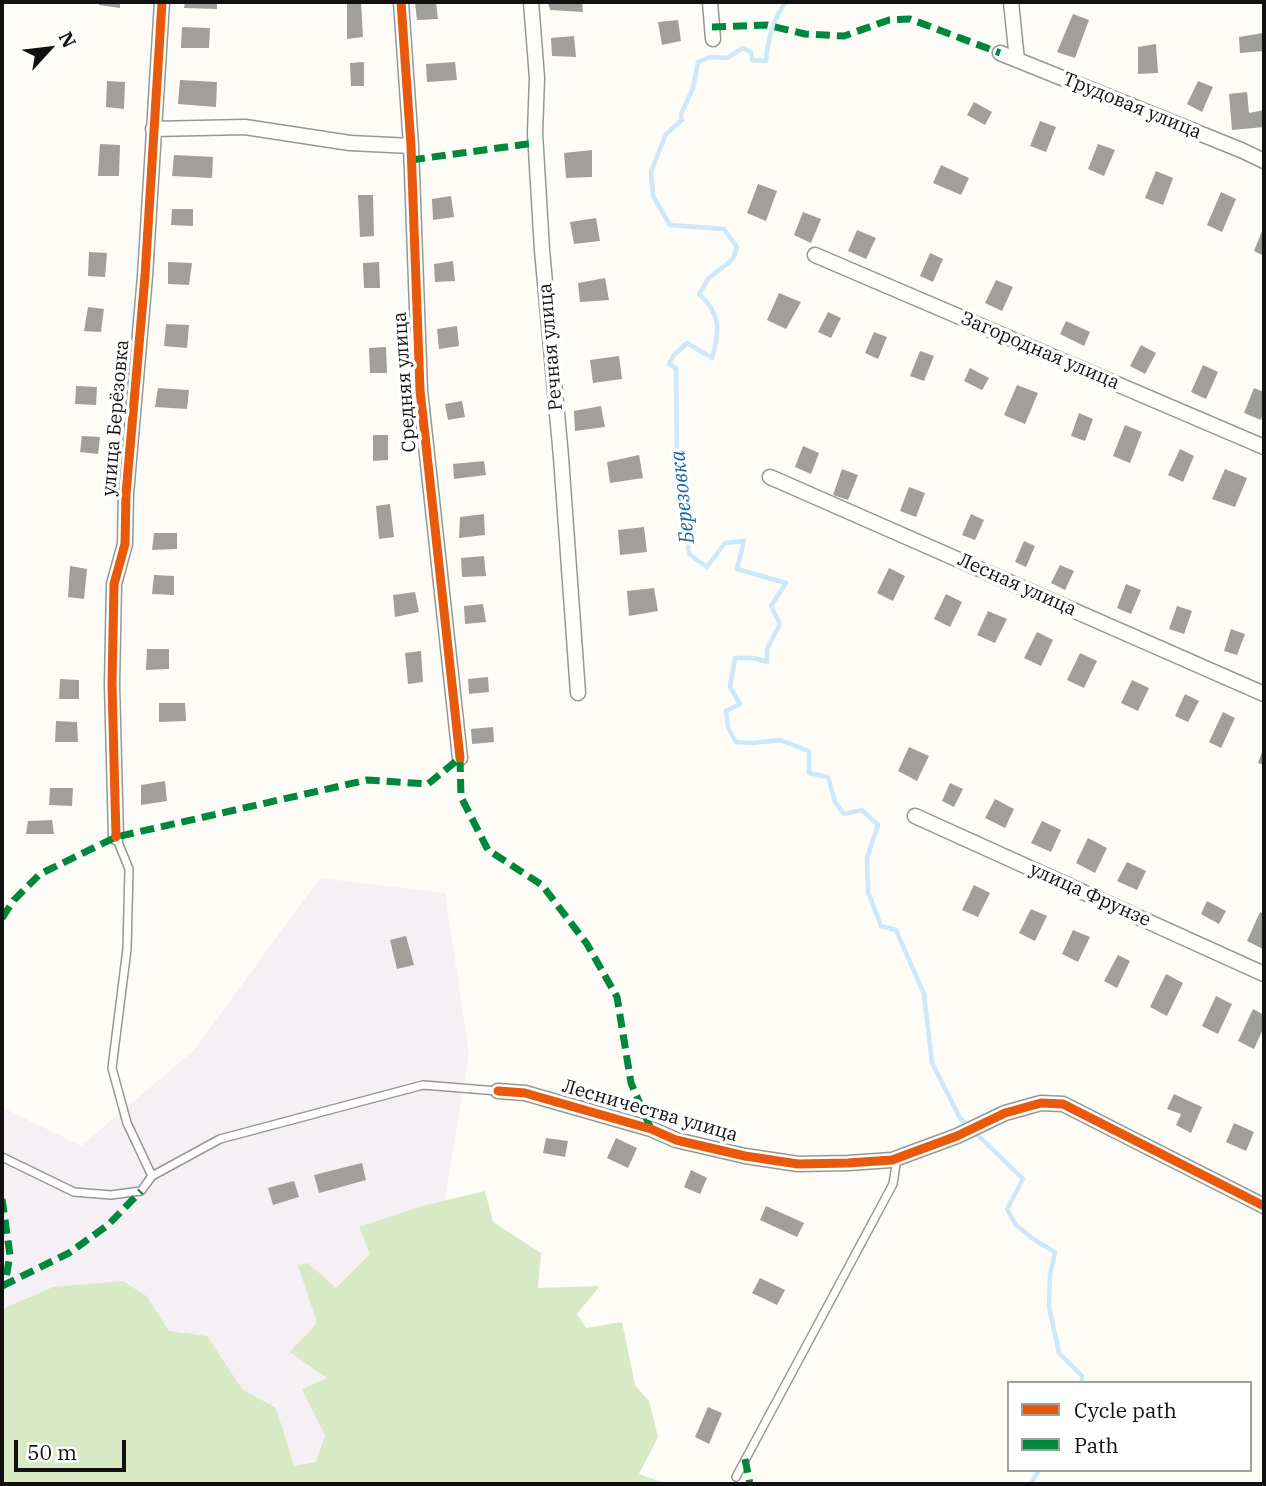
<!DOCTYPE html>
<html>
<head>
<meta charset="utf-8">
<style>
	body { margin:0 }
	#map { position:relative; width:1266px; height:1486px; overflow:hidden; background:#fdfcf7; font-family:"IBM Plex Serif",serif }
	canvas { display:block }
	.frame { position:absolute; inset:0; border:4px solid #111; pointer-events:none }
	.legend { position:absolute; left:1007px; top:1381px; width:245px; height:91px; box-sizing:border-box; background:#fff; border:2px solid #a0a0a0; margin:0; padding:9px 12px; list-style:none; font-size:21px; color:#111 }
	.legend li { display:flex; align-items:center; gap:14px; height:35px }
	.legend b { width:35px; border:2px solid #a0a0a0 }
	.north { position:absolute; left:14px; top:14px; width:70px; height:70px; -webkit-text-stroke:5px #fff; paint-order:stroke; rotate:63deg; font-size:19px; font-weight:700; line-height:28px; text-align:center; color:#111 }
	.north::after { content:''; display:block; margin:auto; width:24px; height:32px; background:#111; clip-path:polygon(50% 0,100% 100%,50% 72%,0 100%) }
	.scale { position:absolute; left:14px; top:1440px; width:112px; height:32px; box-sizing:border-box; border:4px solid #111; border-top:0; padding-left:9px; font-size:21px; line-height:24px; white-space:nowrap; color:#111; -webkit-text-stroke:5px #fff; paint-order:stroke }
</style>
</head>
<body>
<div id="map">
<canvas width="1266" height="1486"></canvas>
<div class="frame"></div>
<ul class="legend">
<li><b style="height:9px;background:#e8590c"></b>Cycle path</li>
<li><b style="height:9px;background:#00873e"></b>Path</li>
</ul>
<div class="north">N</div>
<div class="scale">50 m</div>
</div>
<script>
const ctx = document.querySelector('canvas').getContext('2d');
ctx.lineJoin = 'round';
function fill(path, color) { ctx.fillStyle = color; ctx.fill(path, 'evenodd'); }
function stroke(path, color, width, dash) { ctx.strokeStyle = color; ctx.lineWidth = width; ctx.lineCap = dash ? 'butt' : 'round'; ctx.setLineDash(dash || []); ctx.stroke(path); }
function write(font, color, halo, rows, align = 'center') {
  ctx.font = font + ' "IBM Plex Serif",serif'; ctx.lineWidth = 7; ctx.setLineDash([]); ctx.textBaseline = 'middle'; ctx.strokeStyle = halo; ctx.fillStyle = color; for (const [text, x, y, turn = 0] of rows) {
    ctx.save(); ctx.translate(x, y); ctx.rotate((+turn || 0) * Math.PI / 180); ctx.textAlign = isNaN(turn) ? turn : align; if (halo) ctx.strokeText(text, 0, 0); ctx.fillText(text, 0, 0); ctx.restore();
  }
}
fill(new Path2D(`
	M320 878 445 893 469 1053 432 1276 339 1484H285L2 1333V1107L81 1146 194 1050Z`), '#f5f0f3');
fill(new Path2D(`
	M485 1191 493 1222 541 1253 538 1288 600 1286 577 1314 586 1328 622 1322 635 1385 649 1401 658 1437 639 1474 667 1484H2V1312L5 1308 53 1287 123 1281 146 1296 169 1331 207 1336 242 1389 276 1408 294 1466 316 1462 325 1435 302 1389 327 1378 290 1352 317 1323 298 1265 308 1263 336 1288 370 1254 359 1227 422 1206Z`), '#d8eac5');
stroke(new Path2D(`
	M786 2C774 17 767 42 766 61L752 60 751 52 743 48 727 58 710 57 698 62 693 88 681 114 682 120 666 134 651 172 653 196 670 225 724 229 737 247 733 259 709 278 699 294C721 313 720 332 712 358L687 343 674 355 669 364 676 368 677 458 685 485 689 554 707 567 725 543 744 541 737 569 786 583 771 606 780 624 767 649V662L754 658H735L730 687 740 704 726 711 728 728 736 742 753 743 780 740 809 751V773L828 777 835 802 844 814 862 810 878 825 867 858 868 892 881 926 896 930 924 994 932 1063 960 1118 1023 1179 1007 1209 1016 1225 1036 1241 1055 1252 1050 1275 1049 1307 1059 1353 1082 1376V1383
	M1031 1484 1039 1470`), '#cde8f7', 4.5);
fill(new Path2D(`
	M100 2H120V8L99 5Z
	M185 2H217V9L184 8Z
	M347 2H361L363 37 347 39Z
	M415 2H436L438 19 417 20Z
	M548 2H582L583 12 550 10Z
	M1073 14 1089 20 1075 58 1057 52Z
	M678 20 681 41 662 45 658 22Z
	M182 27 210 28 209 48H181Z
	M1263 33 1264 51 1240 53 1239 37Z
	M574 36 576 57 552 56 551 38Z
	M1156 44 1158 73 1138 74V47Z
	M364 62V86H351L350 63Z
	M455 62 457 80 427 82 426 64Z
	M180 80 217 82 216 107 178 104Z
	M107 81 125 82 124 109 106 107Z
	M1198 81 1213 87 1202 112 1187 104Z
	M1247 92 1249 113 1264 110V127L1232 130 1229 94Z
	M974 102 992 112 985 125 967 115Z
	M1040 121 1056 127 1046 152 1030 146Z
	M100 144 120 145 119 176H98Z
	M1098 144 1115 150 1104 176 1088 169Z
	M592 150V177L566 178 564 153Z
	M174 155 213 157 212 178 172 176Z
	M941 165 969 178 961 195 933 183Z
	M1156 171 1173 178 1163 205 1145 198Z
	M758 184 777 191 766 221 747 213Z
	M1221 192 1236 199 1222 232 1207 225Z
	M358 195H373L374 236 360 237Z
	M451 196 454 217 433 220 432 199Z
	M172 209H193V226L171 225Z
	M803 212 821 219 811 243 794 235Z
	M596 218 600 241 574 244 570 222Z
	M1264 226V256L1254 251Z
	M857 230 876 238 866 259 848 251Z
	M89 252 107 253 105 277 88 276Z
	M930 253 943 259 933 282 920 276Z
	M453 261 455 281 435 282 434 264Z
	M168 262 192 263 189 285 168 284Z
	M379 262 380 288H364L363 263Z
	M605 278 609 300 580 302 578 283Z
	M996 280 1013 287 1002 311 985 303Z
	M779 293 801 302 786 329 767 320Z
	M88 307 104 309 101 332 84 331Z
	M828 312 841 318 831 338 818 332Z
	M1066 321 1090 332 1084 346 1060 334Z
	M166 324 189 325 187 348 164 346Z
	M457 326 459 346 439 349 437 329Z
	M874 332 887 337 878 359 865 353Z
	M1141 345 1156 353 1145 374 1130 366Z
	M386 347 387 373H370L369 348Z
	M920 351 934 356 924 381 910 376Z
	M619 356 622 379 593 383 590 360Z
	M1203 365 1218 372 1206 399 1191 392Z
	M970 368 989 378 982 390 964 381Z
	M1017 385 1038 393 1025 424 1004 415Z
	M76 386 97 387 96 405 75 404Z
	M158 388 189 390 187 409 155 407Z
	M1254 388 1264 392V410L1261 420 1244 413Z
	M462 401 465 417 448 420 445 404Z
	M601 406 605 427 575 431 574 411Z
	M1079 413 1093 419 1085 441 1071 436Z
	M1125 425 1142 432 1130 463 1113 456Z
	M373 435H388V460L373 461Z
	M82 436 100 437 98 454 80 452Z
	M803 446 819 453 811 474 795 467Z
	M1180 449 1194 456 1183 482 1168 475Z
	M639 455 643 478 610 483 607 462Z
	M484 461 486 475 454 479 453 464Z
	M842 469 858 475 848 500 833 495Z
	M1225 469 1247 478 1235 507 1212 499Z
	M909 487 925 493 916 517 900 511Z
	M390 504 394 537 379 539 376 506Z
	M484 514 485 535 459 538 460 517Z
	M971 514 984 520 975 540 962 535Z
	M644 527 647 552 620 555 618 530Z
	M154 533H177V549L152 550Z
	M1024 541 1035 546 1026 567 1015 562Z
	M484 556 486 576 462 577 461 558Z
	M1060 565 1074 571 1065 590 1051 583Z
	M70 566 87 569 84 599 68 597Z
	M889 568 905 576 893 601 877 593Z
	M154 575 174 576V595L152 594Z
	M1126 584 1141 590 1131 614 1117 608Z
	M654 588 658 611 629 616 627 591Z
	M415 592 419 612 395 617 393 595Z
	M946 594 962 602 950 627 934 619Z
	M483 604 486 622 465 624 464 606Z
	M1177 606 1192 611 1184 634 1169 629Z
	M988 611 1007 619 995 643 977 635Z
	M1231 629 1245 634 1237 655 1224 651Z
	M1037 632 1053 640 1041 666 1024 658Z
	M147 649H169V669L146 670Z
	M421 651 423 682 408 684 405 653Z
	M1080 653 1097 661 1084 688 1067 680Z
	M488 677 489 692 469 694 468 679Z
	M60 679 79 680V699H59Z
	M1132 680 1149 688 1138 711 1121 703Z
	M1185 694 1199 701 1188 722 1175 716Z
	M159 703H185L186 721 159 722Z
	M1223 712 1235 718 1221 748 1209 742Z
	M56 721 77 722 78 742H55Z
	M493 727 494 742 472 744 471 729Z
	M1264 746V765L1258 763Z
	M909 747 929 756 917 781 898 771Z
	M165 781 167 801 141 805V785Z
	M950 783 963 789 954 807 942 801Z
	M50 788H73L72 806 49 805Z
	M995 799 1014 809 1005 828 985 818Z
	M52 820 54 834H26L28 821Z
	M1042 821 1061 830 1051 852 1031 843Z
	M1088 838 1107 848 1095 873 1076 863Z
	M1127 862 1146 871 1137 890 1117 881Z
	M974 885 990 893 978 917 962 910Z
	M1207 901 1226 911 1219 924 1201 914Z
	M1031 909 1047 916 1035 941 1019 933Z
	M1260 912 1264 914 1263 949 1247 941Z
	M1073 930 1090 937 1078 962 1062 954Z
	M406 936 414 965 397 969 390 940Z
	M1118 955 1130 961 1117 988 1104 981Z
	M1166 974 1183 983 1167 1016 1150 1007Z
	M1216 996 1232 1004 1218 1034 1202 1026Z
	M1253 1009 1264 1015V1027L1254 1049 1238 1041Z
	M1174 1094 1202 1107 1191 1133 1176 1125 1181 1114 1167 1109Z
	M1234 1123 1254 1132 1246 1151 1226 1142Z
	M546 1138 568 1141 565 1157 543 1153Z
	M616 1138 637 1148 628 1168 607 1158Z
	M362 1163 366 1180 319 1193 314 1175Z
	M691 1170 707 1178 700 1194 684 1187Z
	M294 1181 299 1197 273 1205 268 1188Z
	M766 1206 804 1223 797 1237 760 1220Z
	M760 1278 785 1290 777 1305 752 1293Z
	M708 1407 722 1413 709 1444 695 1437Z`), '#a19f9c');
const lane = new Path2D(`
	M116 837 129 869 127 949 112 1068 127 1123 152 1176
	M2 1157 74 1192 111 1195 141 1191 152 1176 220 1139 423 1085 498 1091
	M736 1477 893 1184 897 1158`);
const street = new Path2D(`
	M401 2 411 146 420 390 460 758
	M531 2 537 78 535 133 542 250 561 457 578 693
	M710 2 713 39
	M1011 2 1017 60
	M1000 53 1241 150 1264 161
	M153 129 245 127 350 143 411 146
	M815 255 1264 447
	M770 477 1264 694
	M915 816 1264 974
	M116 837 112 684 114 584 125 544 126 494 145 276 162 2
	M498 1091 525 1093 651 1129 676 1140 745 1156 798 1164 848 1163 892 1160 957 1136 1005 1113 1041 1103 1063 1104 1264 1206`);
stroke(lane, '#979795', 10);
stroke(street, '#979795', 17);
stroke(lane, '#fffffe', 7);
stroke(street, '#fffffe', 14);
stroke(new Path2D(`
	M712 27 767 25 805 34 844 36 889 20 910 19 1000 53
	M411 160 535 143
	M460 758 461 797 488 850 542 885 587 944 617 997 631 1083 651 1129
	M2 918 14 900 40 874 116 837 367 780 428 784 460 758
	M2 1199 10 1255 5 1284
	M2 1286 69 1253 108 1225 141 1191
	M745 1459 750 1484`), '#00873e', 7, [14, 7]);
stroke(new Path2D(`
	M401 2 411 146 420 390 460 758
	M116 837 112 684 114 584 125 544 126 494 145 276 162 2
	M498 1091 525 1093 651 1129 676 1140 745 1156 798 1164 848 1163 892 1160 957 1136 1005 1113 1041 1103 1063 1104 1264 1206`), '#e8590c', 9);
write('19px', '#111', '#fff', [
	["Трудовая улица",1132,106,22],
	["Речная улица",551,347,-95],
	["Загородная улица",1040,351,23],
	["Средняя улица",405,382,-94],
	["улица Берёзовка",116,418,-85],
	["Лесная улица",1017,585,24],
	["улица Фрунзе",1090,895,24],
	["Лесничества улица",650,1111,16]
]);
write('italic 21px', '#1768a6', '#fff', [
	["Березовка",683,497,-96]
]);
</script>
</body>
</html>
